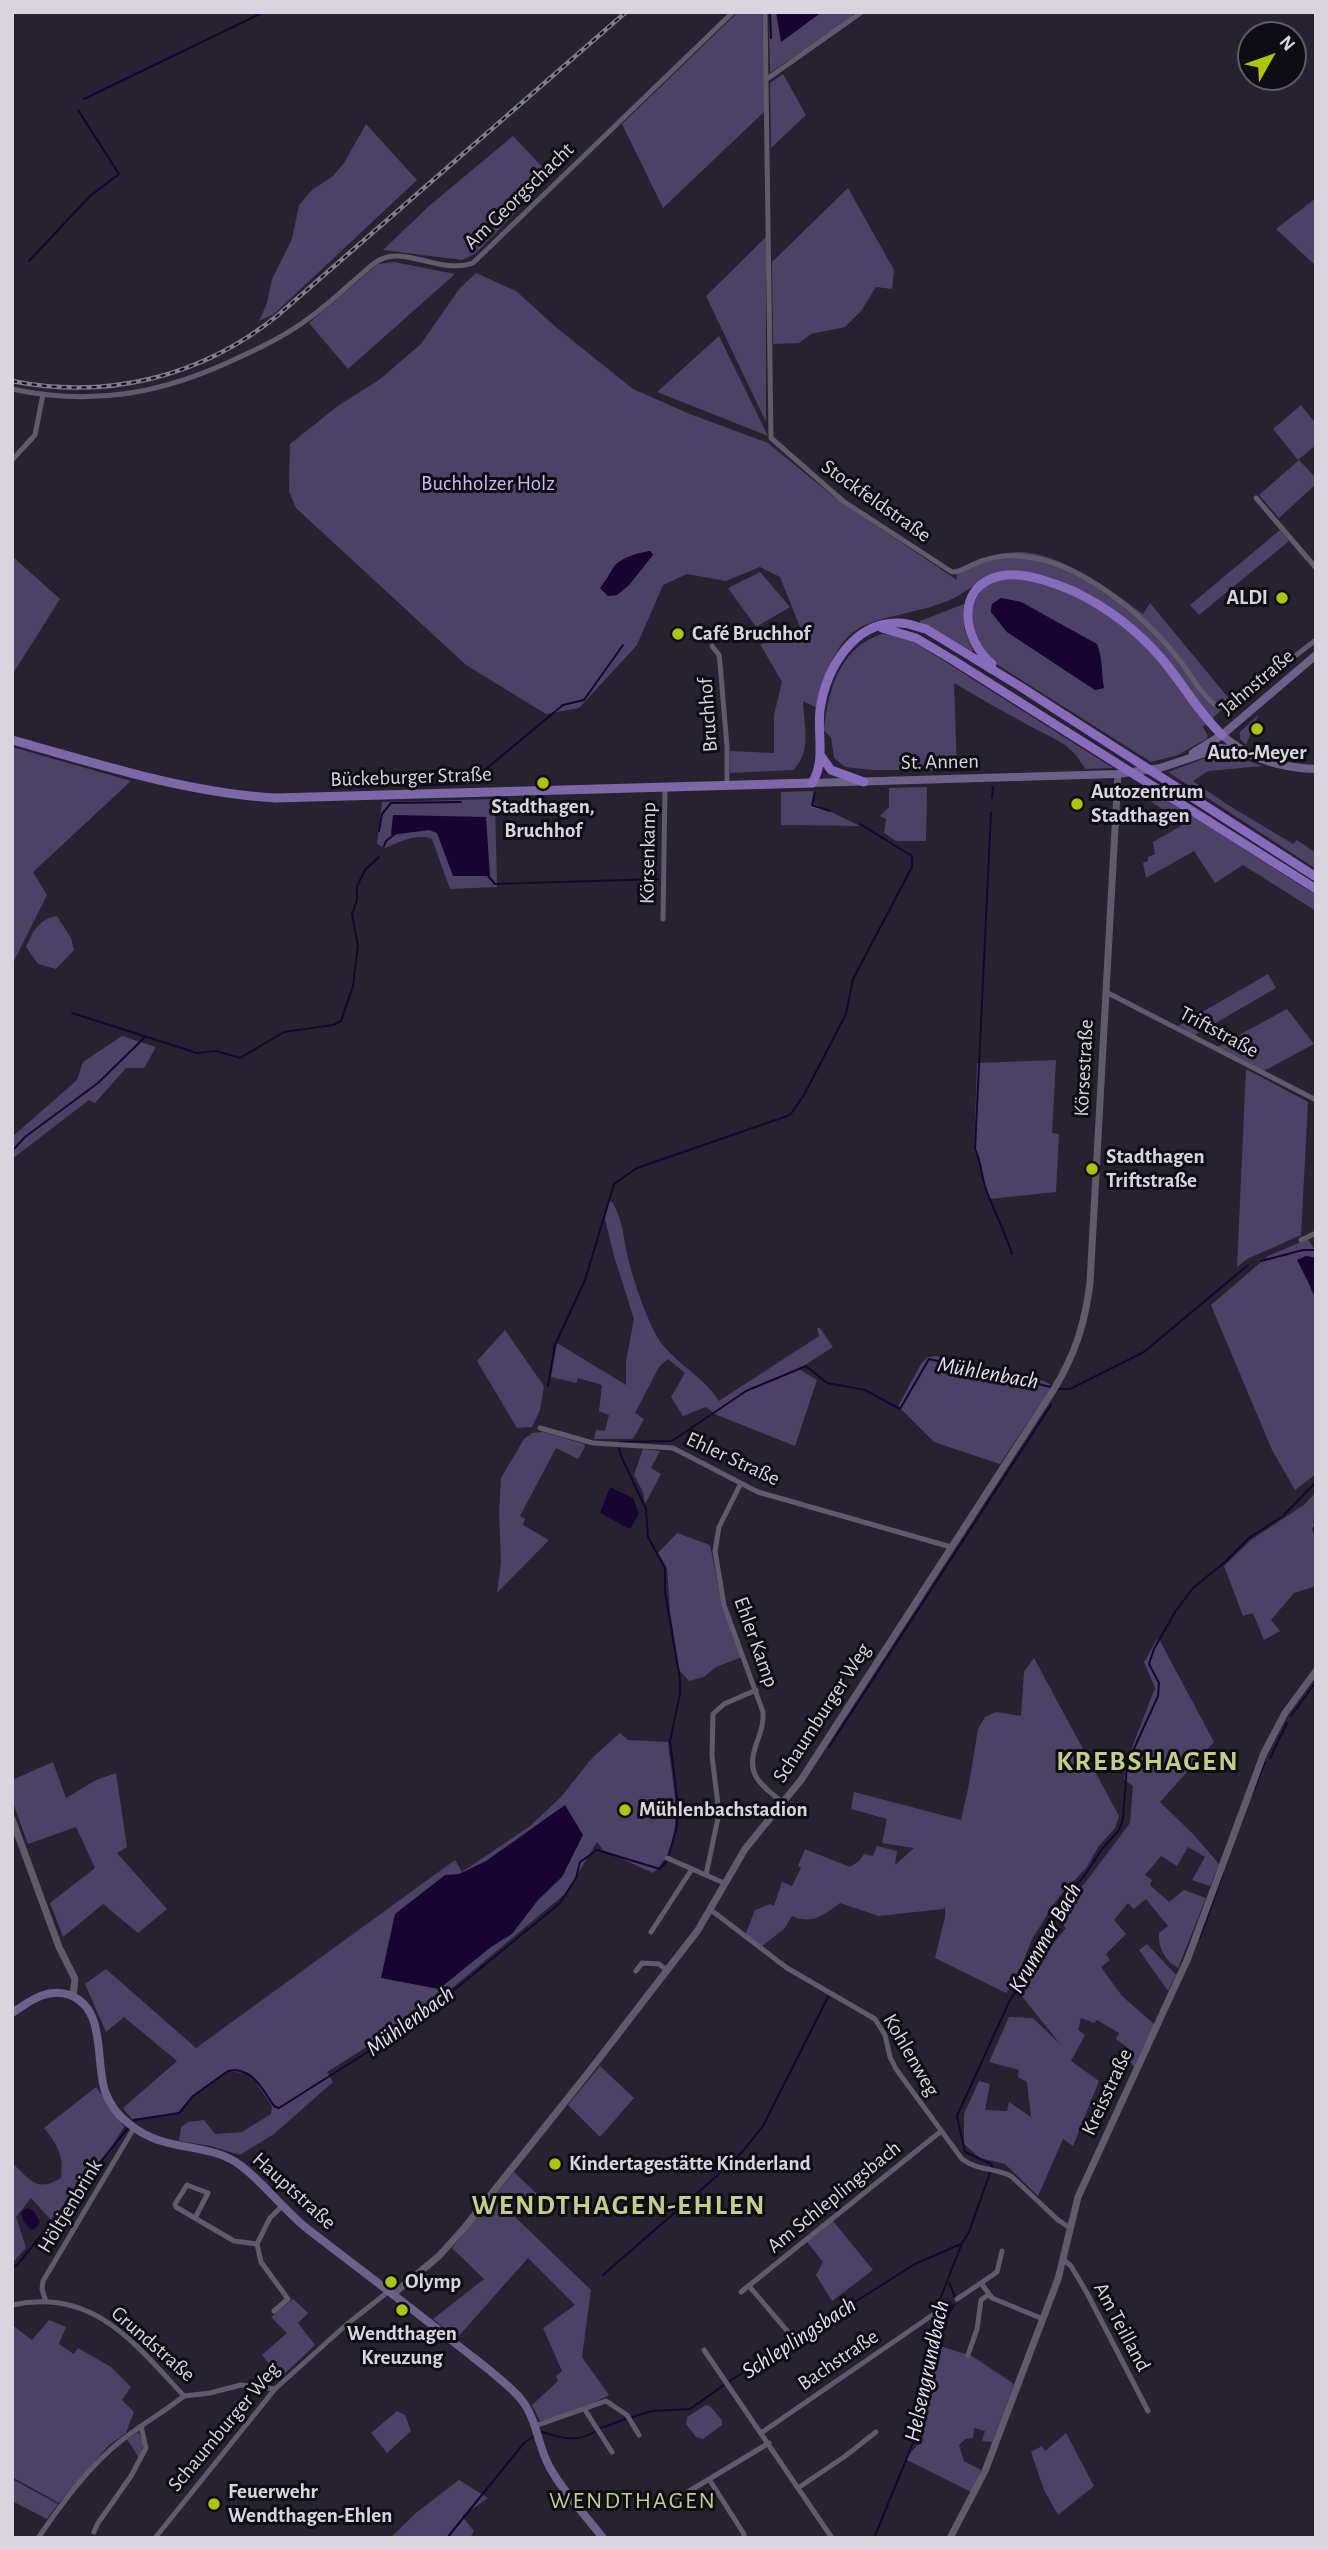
<!DOCTYPE html>
<html>
<head>
<meta charset="utf-8">
<style>
	body { margin:0 }
	#map { position:relative; width:1328px; height:2550px; overflow:hidden; background:#262230; font-family:"Alegreya Sans",sans-serif }
	canvas { display:block }
	.frame { position:absolute; inset:0; border:14px solid #d8d5df; pointer-events:none }
	.north { position:absolute; left:1237px; top:21px; width:70px; height:70px; box-sizing:border-box; background:#0e0d13; border:2px solid #5f5d65; border-radius:50%; rotate:50deg; font-size:19px; font-weight:700; line-height:28px; text-align:center; color:#d8d5df }
	.north::after { content:''; display:block; margin:auto; width:24px; height:32px; background:#b0c502; clip-path:polygon(50% 0,100% 100%,50% 72%,0 100%) }
</style>
</head>
<body>
<div id="map">
<canvas width="1328" height="2550"></canvas>
<div class="frame"></div>
<div class="north">N</div>
</div>
<script>
const ctx = document.querySelector('canvas').getContext('2d');
ctx.lineJoin = 'round';
function fill(path, color) { ctx.fillStyle = color; ctx.fill(path, 'evenodd'); }
function stroke(path, color, width, dash) { ctx.strokeStyle = color; ctx.lineWidth = width; ctx.lineCap = dash ? 'butt' : 'round'; ctx.setLineDash(dash || []); ctx.stroke(path); }
function write(font, color, halo, rows, align = 'center') {
  ctx.font = font + ' "Alegreya Sans",sans-serif'; ctx.lineWidth = 6; ctx.setLineDash([]); ctx.textBaseline = 'middle'; ctx.strokeStyle = halo; ctx.fillStyle = color; for (const [text, x, y, turn = 0] of rows) {
    ctx.save(); ctx.translate(x, y); ctx.rotate((+turn || 0) * Math.PI / 180); ctx.textAlign = isNaN(turn) ? turn : align; if (halo) ctx.strokeText(text, 0, 0); ctx.fillText(text, 0, 0); ctx.restore();
  }
}
fill(new Path2D(`
	M738 12H762L765 111 663 208 622 124Z
	M769 12H851L854 16 770 73Z
	M783 74 806 115 771 148 770 83Z
	M366 124 417 180 274 314 259 321 267 303 272 279 292 239 299 205 312 190 333 176 344 163Z
	M513 136 551 176 475 254 462 260 383 250 429 206Z
	M848 188 894 270 892 289 876 287 861 311 845 327 811 334 799 343 773 344 772 262Z
	M1316 198V266L1276 229Z
	M766 237V422L706 296Z
	M394 262 455 274 348 369 309 323 378 264Z
	M476 273 516 291 557 328 633 389 690 414 768 443 834 497 957 580 956 570C975 561 997 552 1018 552 1061 552 1110 590 1143 614L1150 603 1231 701 1203 727 1208 736 1206 739 1178 755 1151 762 990 660C976 644 965 628 973 606 994 544 1088 601 1120 623L1124 617C1093 596 1056 573 1017 571 989 569 974 589 950 600 922 612 890 614 863 626 834 640 823 680 817 708L803 701C804 725 812 753 793 770L730 773V751L774 753V715L782 682 760 644 804 637 780 577 760 567 726 581 687 574 663 585 637 645 579 708 546 714 466 665 296 508 289 491 290 444 339 405 379 380 421 344 460 288ZM650 551 653 554 629 585 617 595 608 596 600 588C618 565 616 558 650 551ZM1001 598 1021 602 1096 644C1103 659 1101 672 1103 688L1095 690 1007 632 991 612 992 604Z
	M719 336 768 436 657 392Z
	M1301 405 1316 424V445L1298 460 1273 429Z
	M1299 460 1316 478V484L1279 518 1259 495Z
	M1280 530 1289 541 1199 615 1190 605Z
	M12 556 60 599 12 675Z
	M760 572 790 607 756 627 728 588Z
	M964 604 966 605C961 623 965 635 973 650L971 652 920 623V621Z
	M882 634 897 635 914 642 1113 768 1085 769C1071 742 1051 738 1026 724 1002 711 978 697 954 683L957 770H872L845 767 834 758 831 738 824 730C828 690 840 647 882 634Z
	M1258 715 1246 745 1240 739V732Z
	M12 747 131 781 33 872 47 895 12 965Z
	M1222 752 1263 766 1208 771 1193 781 1228 805 1293 844 1297 840 1316 853V869L1168 772Z
	M1129 786H1145L1316 895V911L1243 865 1215 883 1194 851 1146 878 1143 863 1148 861V857L1155 854 1153 842 1181 826 1176 819Z
	M927 787 926 841H896L884 833 886 819 880 816 889 807V788Z
	M816 791 813 803 860 826 781 825V792Z
	M495 799 497 887 450 889 432 839C418 833 399 842 385 848L377 844 382 802Z
	M57 916 71 938 74 950 56 969 38 964 26 947C33 931 39 919 57 916Z
	M1268 974 1276 988 1195 1035 1178 1026Z
	M1287 1009 1314 1044 1264 1071 1217 1047Z
	M122 1036 156 1047 144 1068H126L95 1103 89 1100 12 1159V1137L77 1080 83 1062Z
	M1056 1060 1052 1133 1059 1134 1056 1192 989 1199C981 1183 983 1165 974 1150L977 1063Z
	M1246 1069 1308 1102 1301 1235 1247 1259 1237 1267Z
	M609 1201 613 1203C623 1223 623 1233 627 1254 632 1276 648 1326 662 1344 679 1366 704 1377 719 1401L819 1336 817 1328H820L833 1347 799 1369 817 1380 795 1446 717 1415 706 1407 683 1416 671 1397 685 1373 668 1359 659 1367 635 1413 644 1419 633 1439H594L596 1430 605 1431 609 1415 599 1411 602 1385 578 1378 576 1383 551 1377 557 1343 626 1385V1361L634 1319 614 1256 605 1219Z
	M1308 1239 1316 1252V1258L1306 1256 1311 1290 1316 1298V1474L1295 1490 1272 1450 1211 1305 1268 1256Z
	M505 1330 544 1386 540 1410 532 1427 517 1428 477 1361Z
	M936 1356 1035 1377 1050 1384V1389L1000 1464 934 1442 898 1406 921 1364 928 1357Z
	M543 1432 584 1444 585 1447 578 1459 556 1448 520 1516 525 1519 523 1525 549 1540 497 1593 501 1562 499 1513 501 1478 524 1439 532 1433Z
	M643 1449 660 1451 651 1468 661 1474 645 1504 643 1492 634 1475Z
	M1316 1492V1514L1313 1521 1315 1526 1312 1528 1316 1543V1586L1294 1593 1271 1620 1280 1631 1264 1640 1253 1613 1243 1616 1224 1566 1251 1540 1304 1505Z
	M677 1533 710 1545 723 1608 742 1657 716 1667 704 1677 689 1681 679 1670 670 1611 667 1568 658 1553Z
	M1157 1639 1160 1641 1214 1742 1160 1802 1194 1835 1219 1864 1210 1886 1192 1880 1205 1857 1188 1847 1177 1866 1161 1856 1145 1875 1152 1880 1150 1885 1169 1902 1184 1890 1206 1898 1178 1968C1165 1961 1158 1948 1159 1933L1168 1926 1146 1899 1134 1909 1128 1903 1114 1920 1126 1934 1106 1954 1110 1960 1101 1967 1122 1996 1154 2024 1134 2067 1123 2054 1127 2047 1116 2039 1119 2033 1097 2020 1094 2023 1081 2018 1078 2030 1085 2035 1071 2061 1099 2081 1073 2146 1063 2139 1038 2196 1005 2164 980 2158 964 2144V2114L979 2081 990 2084 985 2110 1007 2111 1009 2102 1031 2117 1027 2082 1018 2077 1019 2070 989 2062 1009 2017 1033 2018 1061 2045 1021 1995 1036 1965 1066 1928 1057 1917 1063 1904 1085 1883 1130 1823 1133 1786 1124 1780 1126 1763 1155 1688 1144 1662Z
	M1034 1658 1119 1816 1115 1828 1098 1847 1087 1867 1058 1898 1032 1939 1017 1978 1006 1993 935 1958 945 1917V1907L943 1909 879 1916 840 1903C824 1915 812 1925 792 1916L785 1928 761 1947 745 1935 755 1910 770 1904 774 1906 782 1882 792 1886 801 1868 798 1866 805 1849 850 1867 859 1861 864 1854 873 1856 877 1846 897 1851 895 1865 914 1848 882 1843 887 1819 851 1809 854 1792 961 1820 969 1784 978 1729 985 1717 996 1712 1021 1716 1024 1672Z
	M620 1733 628 1740 668 1742C672 1785 689 1841 653 1873L603 1850 597 1842 566 1893 427 2009 327 2072 333 2082 274 2134 240 2155 211 2146 179 2141 181 2127 188 2122 204 2120 215 2134 242 2132 271 2114 272 2106 250 2074 228 2071 190 2099 177 2114 132 2119 123 2108 177 2061 124 2017 106 2032 85 1984 106 1969 196 2048 455 1860 462 1872 530 1826 560 1798 593 1757Z
	M53 1762 66 1798 96 1780 116 1773 127 1847 117 1853 167 1909 138 1933 103 1904 63 1937 50 1903 95 1868 76 1827 28 1844 12 1800V1780Z
	M1147 1944 1176 1975 1168 1991 1139 1950Z
	M600 2066 634 2098 600 2137 568 2105Z
	M96 2087 124 2127 99 2166 51 2220 31 2198 16 2217 26 2248 12 2263V2163C31 2180 36 2193 61 2178 64 2155 58 2146 44 2128Z
	M514 2172 537 2194 515 2217 591 2290 582 2357 609 2395C587 2407 565 2417 540 2421L532 2405 558 2381 556 2376 562 2371 543 2328 575 2305 528 2258 457 2338 433 2319 484 2279 452 2248Z
	M833 2221 873 2270 832 2301 816 2275 823 2262 807 2242Z
	M293 2299 308 2313 298 2323 315 2345 281 2377 262 2355 287 2333 271 2317Z
	M49 2320 66 2327 59 2344 74 2354 78 2348 111 2367 131 2387 122 2400 134 2412 126 2433 108 2446 59 2503 12 2477V2325L32 2340Z
	M930 2343 972 2356 1014 2384 992 2442 982 2441 985 2431 974 2428 973 2438 965 2439 959 2445 964 2461 981 2470 971 2492 905 2459 922 2440 925 2423 923 2408 929 2405 930 2387 922 2383Z
	M706 2405 710 2406 722 2420V2425L703 2439 696 2437 686 2424 687 2417Z
	M397 2411 405 2415 411 2431 387 2453 371 2433Z
	M138 2432 144 2443 139 2458 127 2439Z
	M1066 2433 1094 2486 1058 2515 1044 2490 1031 2452 1042 2446 1045 2451Z
	M12 2479 58 2504 47 2519 12 2501Z
	M459 2480 488 2498 462 2516 474 2531 470 2538H390L417 2512Z`), '#4c4265');
fill(new Path2D(`
	M776 12H822L781 42Z
	M650 551 653 555 629 585 617 595 608 596 600 588C606 581 608 576 613 568 619 558 638 553 650 551Z
	M1001 598 1021 602 1097 644C1103 659 1101 673 1104 688L1095 690 1007 632 991 612 992 604Z
	M393 815 486 817 490 876H453L437 833 429 830 391 835Z
	M1306 1256 1316 1258V1298L1297 1260Z
	M610 1487 633 1498 639 1514 630 1529 600 1513Z
	M565 1805 583 1835 562 1877 538 1900 512 1934 491 1947 439 1989 381 1978 395 1914 445 1875 459 1874 486 1861Z
	M26 2208 33 2210 40 2222 36 2228 31 2230 24 2222 21 2213Z
	M956 2303 944 2325 942 2340 939 2343 933 2341 938 2314Z`), '#170431');
stroke(new Path2D(`
	M770 12 771 38
	M84 99 264 12
	M29 261 90 196 119 174 78 110
	M413 786 469 783 563 705 584 700 623 645
	M815 792 812 805 830 811
	M992 798 993 787
	M991 813 975 1149C982 1163 981 1178 987 1192 995 1213 1005 1232 1012 1254
	M379 831 382 814 391 803 461 802
	M384 846 386 841 395 834
	M488 876 495 884 658 879
	M72 1013 197 1053 216 1051 240 1058 284 1032 333 1025 341 1021 353 986 358 946 352 914 357 900V886L365 870 379 857
	M12 1151 25 1137 98 1083 144 1038
	M1261 1261 1303 1250H1316
	M548 1386 555 1345 585 1280 614 1184 637 1168 790 1115 804 1095 846 1014 853 979 912 867V856L860 824
	M1057 1389H1070L1144 1352 1248 1265
	M620 1442 672 1441 746 1391 806 1366 827 1383 865 1390 900 1409 929 1359 1051 1387
	M619 1448 621 1456 646 1509 648 1537 665 1568V1592L680 1679V1694L670 1741 678 1805 677 1826 669 1855
	M1291 1716 1316 1682
	M829 1747 1051 1405
	M1270 1758 1287 1723
	M1254 1790 1265 1762
	M1200 1938 1223 1873
	M134 2120 179 2113 193 2096 228 2071C252 2066 262 2089 274 2106L279 2108 415 2022 560 1903 576 1878 580 1862 597 1850 660 1869 667 1861
	M12 2267 17 2265 128 2128
	M603 2275 719 2174 743 2151 763 2126 828 1997
	M949 2282 955 2297
	M935 2312 962 2243 969 2232 992 2167 991 2164 965 2152 957 2116 1009 2002 1021 1983 1035 1948 1060 1903 1085 1875 1102 1849 1119 1830 1123 1819 1127 1764 1158 1696 1159 1683 1149 1664 1154 1649 1175 1612 1193 1588 1225 1562 1249 1538 1283 1516 1316 1482
	M728 2382 915 2264 961 2244
	M632 2417 652 2411 690 2409 724 2385
	M601 2428 628 2418
	M542 2432C561 2438 578 2443 596 2431
	M447 2538 524 2443 534 2436
	M874 2538 915 2438 933 2317`), '#170431', 2);
stroke(new Path2D(`
	M765 12 771 438 843 501 952 572C960 572 965 568 972 565 986 558 1004 555 1019 556 1079 560 1142 613 1178 658 1190 673 1199 692 1214 704L1221 706 1236 701 1316 640
	M767 79 862 12
	M12 389C94 407 165 393 240 357 262 347 285 336 305 321 324 308 341 292 358 277 366 271 374 261 384 258 409 249 443 274 473 263L733 12
	M12 460 35 435 43 394
	M1256 498 1316 568
	M712 646 719 655 720 663 727 747V785
	M663 919 665 787
	M1106 992 1316 1100
	M1301 1240 1316 1233
	M540 1428 593 1443 673 1448 758 1492 951 1547
	M741 1483 719 1527 715 1551 724 1605 763 1712C764 1724 760 1733 756 1745 745 1776 761 1784 783 1803
	M667 1858 724 1883
	M706 1875 719 1813 712 1756 713 1714 724 1704 756 1690
	M711 1910 787 1968 875 2019 885 2035 890 2057 896 2069 962 2159C976 2170 995 2168 1011 2176L1058 2220 1070 2228
	M651 1932 692 1869
	M636 1971 642 1963 659 1964 668 1971
	M196 2216 208 2193 187 2185 175 2204 176 2207 234 2241 257 2244 261 2262 288 2299 274 2311
	M257 2244 270 2218 282 2206
	M1002 2251 997 2272 981 2283 992 2298 1043 2319
	M1064 2260 1071 2266 1087 2293 1148 2411
	M749 2286 789 2333
	M741 2292 940 2132
	M957 2299 981 2283
	M46 2302 42 2289 43 2281 134 2128
	M12 2305C94 2287 135 2344 184 2396L210 2393 241 2385 275 2389
	M704 2350 832 2538
	M968 2355 977 2329 981 2300 988 2295
	M585 2410 612 2452
	M535 2426 606 2401 627 2415 639 2435
	M761 2433 934 2314
	M709 2479 744 2534V2538
	M798 2488 844 2457 876 2432
	M674 2497 681 2496 769 2443
	M94 2532 98 2523 131 2476 146 2448 141 2426
	M38 2538C63 2502 88 2467 122 2440 142 2424 164 2412 184 2396
	M155 2538 275 2389 346 2325 389 2291`), '#5f5b6b', 5);
stroke(new Path2D(`
	M12 1819 59 1947 75 1979 73 1996
	M393 2294 439 2256 465 2227 588 2073 698 1930 745 1849 801 1780 1054 1389C1075 1355 1085 1323 1090 1283L1118 774
	M950 2538 985 2471 1058 2279 1078 2197 1188 1958 1264 1753 1285 1713 1316 1671`), '#5f5b6b', 7);
stroke(new Path2D(`
	M1222 735C1248 759 1281 768 1316 769
	M1193 753 1222 735 1316 655
	M812 783 1118 774 1160 768 1220 748 1243 751
	M12 2013C30 2001 47 1987 70 1995 108 2010 94 2064 106 2094 111 2106 119 2116 128 2123 166 2155 206 2140 240 2165 264 2183 282 2208 305 2227 357 2267 409 2306 460 2347 480 2363 503 2379 520 2398 537 2418 537 2444 549 2466 563 2492 585 2515 603 2538`), '#6d6189', 8);
stroke(new Path2D(`
	M12 740C99 764 186 793 276 798L812 783`), '#7c68a7', 9);
stroke(new Path2D(`
	M882 628 916 638 953 660 1316 889
	M992 664C962 639 955 586 1000 576 1023 571 1052 582 1073 591 1107 607 1137 630 1162 659 1183 684 1198 712 1222 735
	M821 756 831 770 864 782
	M812 783C826 761 817 734 820 710 826 669 853 621 900 623 909 623 917 627 926 629L1021 687 1316 877`), '#866cbb', 9);
const rail = new Path2D(`
	M12 381C107 400 201 377 277 316L626 12`);
stroke(rail, '#807c88', 4.5);
stroke(rail, '#0e0d13', 2, [5]);
for (const [x, y, r, color] of [
	[1282,598,7,"#b0c502"],
	[678,634,7,"#b0c502"],
	[1257,729,7,"#b0c502"],
	[543,783,7,"#b0c502"],
	[1077,804,7,"#b0c502"],
	[1092,1169,7,"#b0c502"],
	[625,1810,7,"#b0c502"],
	[555,2164,7,"#b0c502"],
	[391,2282,7,"#b0c502"],
	[402,2310,7,"#b0c502"],
	[214,2504,7,"#b0c502"]
]) { const dot = new Path2D(); dot.arc(x, y, r, 0, 2 * Math.PI); ctx.fillStyle = color; ctx.fill(dot); stroke(dot, '#0e0d13', 2.5); }
write('21px', '#d8d5df', '#0e0d13', [
	["Am Georgschacht",519,196,-44],
	["Stockfeldstraße",876,501,35],
	["Jahnstraße",1257,682,-40],
	["Bruchhof",708,715,-94],
	["St. Annen",940,762,-1],
	["Bückeburger Straße",411,777,-2],
	["Körsenkamp",648,853,-89],
	["Triftstraße",1219,1032,28],
	["Körsestraße",1084,1068,-87],
	["Ehler Straße",733,1459,25],
	["Ehler Kamp",756,1642,70],
	["Schaumburger Weg",822,1713,-57],
	["Kohlenweg",911,2055,60],
	["Kreisstraße",1107,2092,-65],
	["Hauptstraße",294,2191,42],
	["Am Schleplingsbach",834,2197,-39],
	["Höltjenbrink",70,2206,-59],
	["Am Teilland",1122,2327,62],
	["Grundstraße",153,2344,41],
	["Bachstraße",838,2360,-34],
	["Schaumburger Weg",224,2427,-50]
]);
write('21px', '#ccbafa', '#0e0d13', [
	["Buchholzer Holz",488,484]
]);
write('bold 21px', '#d8d5df', '#0e0d13', [
	["ALDI",1268,598,"right"],
	["Café Bruchhof",692,634],
	["Auto-Meyer",1257,753,"center"],
	["Autozentrum",1091,792],
	["Stadthagen",1091,816],
	["Stadthagen,",543,807,"center"],
	["Bruchhof",543,831,"center"],
	["Stadthagen",1106,1157],
	["Triftstraße",1106,1181],
	["Mühlenbachstadion",639,1810],
	["Kindertagestätte Kinderland",569,2164],
	["Olymp",405,2282],
	["Wendthagen",402,2334,"center"],
	["Kreuzung",402,2358,"center"],
	["Feuerwehr",228,2492],
	["Wendthagen-Ehlen",228,2516]
], 'left');
write('italic 23px', '#e5e1f2', '#0e0d13', [
	["Mühlenbach",988,1373,10],
	["Krummer Bach",1045,1938,-60],
	["Mühlenbach",410,2021,-36],
	["Schleplingsbach",799,2338,-33],
	["Helsengrundbach",927,2371,-78]
]);
ctx.letterSpacing = '2px';
write('24px', '#c1d084', '#0e0d13', [
	["WENDTHAGEN",633,2501]
]);
ctx.letterSpacing = '0px';
ctx.letterSpacing = '2px';
write('bold 28px', '#c1d084', '#0e0d13', [
	["KREBSHAGEN",1148,1762],
	["WENDTHAGEN-EHLEN",619,2206]
]);
ctx.letterSpacing = '0px';
</script>
</body>
</html>
